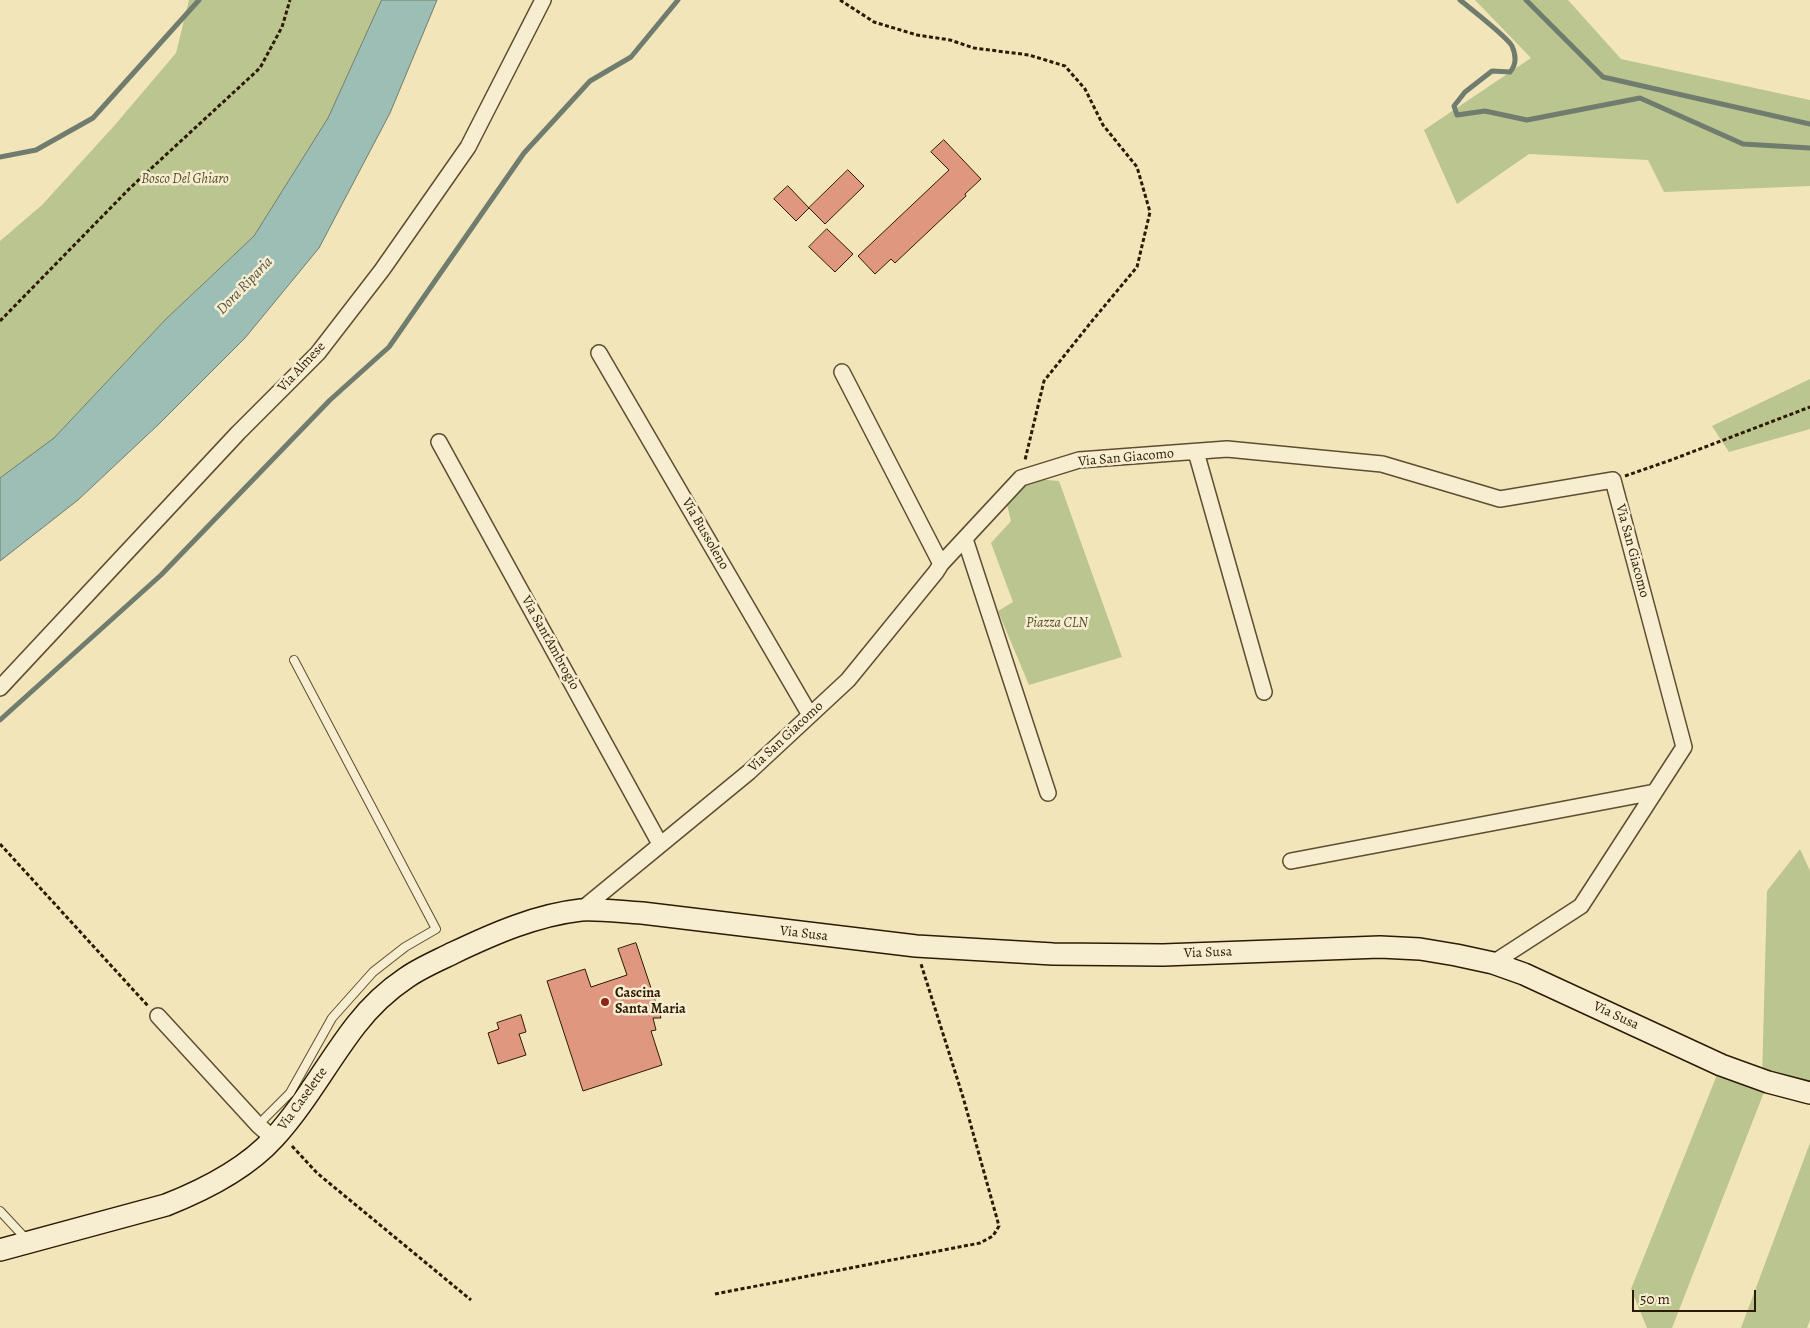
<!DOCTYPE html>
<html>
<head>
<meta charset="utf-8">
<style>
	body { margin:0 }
	#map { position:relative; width:1810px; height:1328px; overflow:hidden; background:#f3e5ba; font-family:Alegreya,serif }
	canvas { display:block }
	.scale { position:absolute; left:1632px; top:1290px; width:124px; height:22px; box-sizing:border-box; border:2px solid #2d1a02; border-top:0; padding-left:6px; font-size:15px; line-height:18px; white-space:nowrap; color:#2d1a02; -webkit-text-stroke:4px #f7eed2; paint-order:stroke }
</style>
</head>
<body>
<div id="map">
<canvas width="1810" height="1328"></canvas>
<div class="scale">50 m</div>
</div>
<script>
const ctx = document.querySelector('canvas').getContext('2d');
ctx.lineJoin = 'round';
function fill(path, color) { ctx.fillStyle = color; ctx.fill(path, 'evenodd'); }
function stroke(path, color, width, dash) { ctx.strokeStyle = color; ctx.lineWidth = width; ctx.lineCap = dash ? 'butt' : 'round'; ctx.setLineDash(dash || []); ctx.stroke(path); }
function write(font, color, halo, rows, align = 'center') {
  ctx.font = font + ' Alegreya,serif'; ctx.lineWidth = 5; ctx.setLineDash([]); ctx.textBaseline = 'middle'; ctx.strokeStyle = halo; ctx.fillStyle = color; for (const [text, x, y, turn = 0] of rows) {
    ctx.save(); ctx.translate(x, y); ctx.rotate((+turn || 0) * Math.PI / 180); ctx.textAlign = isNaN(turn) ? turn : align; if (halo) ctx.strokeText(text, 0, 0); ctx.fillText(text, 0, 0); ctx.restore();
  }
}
fill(new Path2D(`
	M189 0H382L328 118 254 236 166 319 54 438 0 478V241L42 205 114 126 176 53Z
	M1475 0H1568L1621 59 1810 100V186L1664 192 1648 160 1529 154 1457 204 1424 130 1531 58Z
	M1810 379V429L1729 452 1712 426Z
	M1021 478 1059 481 1122 657 1029 685 998 611 1013 602 991 543 1011 521 1005 496Z
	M1800 849 1810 871V1093L1768 1082 1672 1328H1647L1631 1289 1721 1065 1762 1080 1767 891Z
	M1810 1143V1320L1807 1328H1741Z`), '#bac590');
const water = new Path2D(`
	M382 0H437L390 113 319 248 245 338 160 423 78 500 0 561V478L54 438 166 319 254 236 328 118Z`);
fill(water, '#9cbeb5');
stroke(water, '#707c6d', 1);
stroke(new Path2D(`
	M1460 0C1470 8 1508 38 1512 46 1516 55 1517 64 1510 72L1492 71 1465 92 1454 106 1457 115 1485 111 1527 120 1640 98 1743 144 1810 148
	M1526 0 1603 77 1810 124
	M0 157 36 150 93 118 199 0
	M0 720 161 575 330 400 389 347 524 153 590 81 631 57 678 0`), '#707c6d', 5);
const building = new Path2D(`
	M944 140 981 179 965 194 966 196 895 263 891 259 875 274 858 256 949 170 931 152Z
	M848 170 864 186 825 224 809 208Z
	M788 186 809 208 796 221 774 199Z
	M827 229 853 254 835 272 809 247Z
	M636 943 661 1018H653L656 1030 651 1031 662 1065 583 1091 547 981 585 969 591 987 627 975 618 949Z
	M521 1015 526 1032 519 1034 526 1055 498 1064 488 1033 499 1029 497 1023Z`);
fill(building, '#e09780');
stroke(building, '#2d1a02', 1);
const service = new Path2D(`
	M258 1125 290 1093 332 1018 373 972 405 947 436 929 294 660
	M0 1211 27 1240`);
const minor = new Path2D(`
	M599 353 810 715
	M842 372 941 564
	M439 442 660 844
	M1196 452 1264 692
	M965 539 1048 793
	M0 688 238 433 318 353 382 270 468 147 543 0
	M1291 861 1655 792
	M581 910 749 772 848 680 936 572 941 564 1021 478 1079 460 1227 449 1382 464 1500 499 1613 480 1684 747 1581 906 1493 963
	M158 1016 258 1125 274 1139`);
const secondary = new Path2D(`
	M0 1250 166 1205C204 1190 246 1169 274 1138 306 1103 328 1061 356 1025 370 1007 388 990 406 978 420 968 437 961 453 953 493 934 536 915 581 910 601 909 622 912 642 913L916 946 1053 954 1163 955 1380 947 1420 949 1456 955 1493 963 1524 974 1721 1065 1768 1082 1810 1093`);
stroke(service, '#5e4d30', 10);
stroke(minor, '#5e4d30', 18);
stroke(secondary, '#2d1a02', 24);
stroke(new Path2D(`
	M840 0 874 22 917 35 950 40 974 48 1029 55 1065 66 1085 89 1103 125 1137 167 1150 212 1137 267 1092 321 1044 381 1025 460
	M0 321 130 188 260 68 282 27 290 0
	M1625 476 1671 460 1810 407
	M0 844 148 1006
	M292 1146 317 1173 471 1300
	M715 1294 980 1243 993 1236 999 1226 963 1097 921 964`), '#2d1a02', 3, [4, 2.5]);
stroke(service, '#f7eed2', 8);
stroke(minor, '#f7eed2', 15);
stroke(secondary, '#f7eed2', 21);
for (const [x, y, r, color] of [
	[605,1002,5,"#8f2418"]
]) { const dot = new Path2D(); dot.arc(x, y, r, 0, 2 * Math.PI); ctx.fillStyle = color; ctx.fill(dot); stroke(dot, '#f7eed2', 2); }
write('italic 14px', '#574d2d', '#f7eed2', [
	["Bosco Del Ghiaro",185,180],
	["Piazza CLN",1057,624]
]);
write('14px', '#2d1a02', '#f7eed2', [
	["Via Almese",302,367,-47],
	["Via San Giacomo",1126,458,-5],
	["Via Bussoleno",705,534,60],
	["Via San Giacomo",1632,551,75],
	["Via Sant'Ambrogio",550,643,61],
	["Via San Giacomo",786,737,-43],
	["Via Susa",804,934,7],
	["Via Susa",1208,953,-2],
	["Via Susa",1616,1016,25],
	["Via Caselette",303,1099,-54]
]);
write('bold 14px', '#2d1a02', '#f7eed2', [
	["Cascina",615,994],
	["Santa Maria",615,1010]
], 'left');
write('italic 15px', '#545341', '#f7eed2', [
	["Dora Riparia",245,286,-46]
]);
</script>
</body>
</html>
